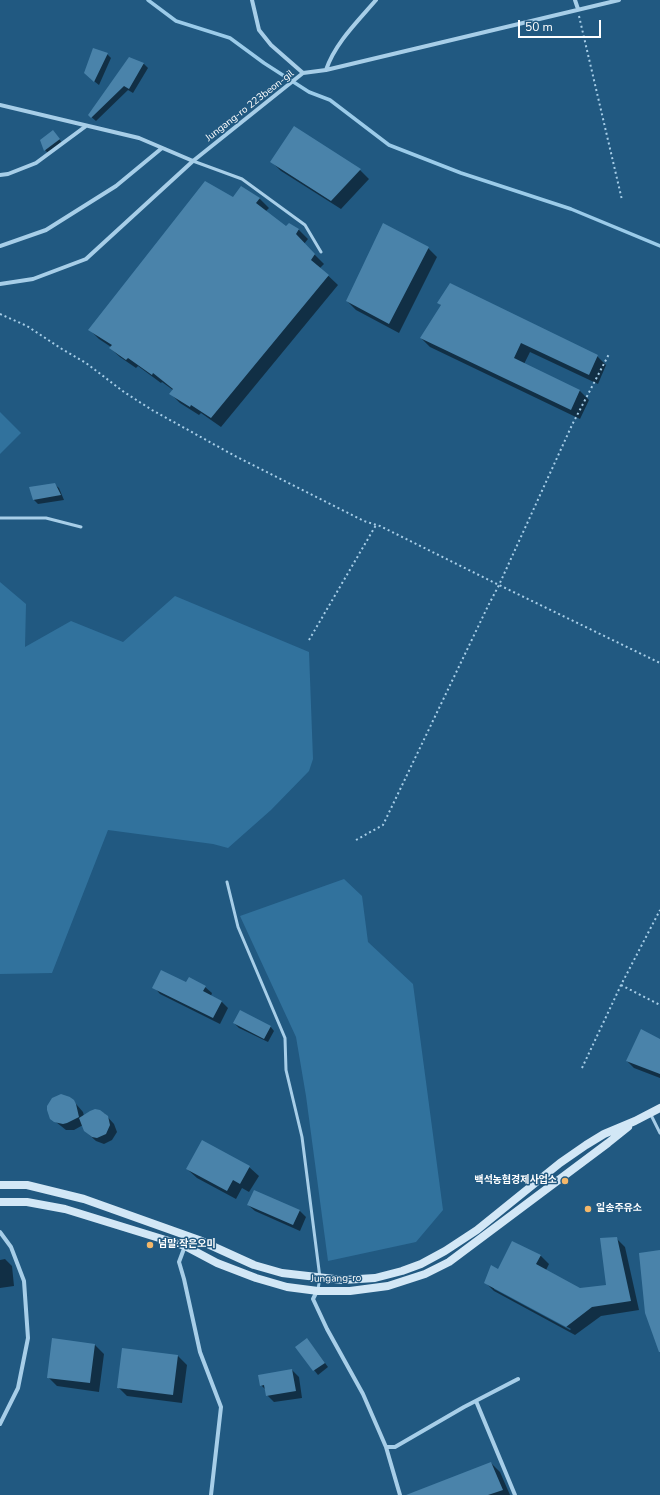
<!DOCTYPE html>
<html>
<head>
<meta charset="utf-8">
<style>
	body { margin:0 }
	#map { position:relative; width:660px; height:1495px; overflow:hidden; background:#215981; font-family:"Nunito Sans",sans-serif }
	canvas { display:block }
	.scale { position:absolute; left:518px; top:20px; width:83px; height:18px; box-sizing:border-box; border:2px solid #fff; border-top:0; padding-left:5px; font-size:12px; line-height:14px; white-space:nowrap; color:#fff; -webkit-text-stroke:3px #215981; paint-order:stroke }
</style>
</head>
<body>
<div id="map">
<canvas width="660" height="1495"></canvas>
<div class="scale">50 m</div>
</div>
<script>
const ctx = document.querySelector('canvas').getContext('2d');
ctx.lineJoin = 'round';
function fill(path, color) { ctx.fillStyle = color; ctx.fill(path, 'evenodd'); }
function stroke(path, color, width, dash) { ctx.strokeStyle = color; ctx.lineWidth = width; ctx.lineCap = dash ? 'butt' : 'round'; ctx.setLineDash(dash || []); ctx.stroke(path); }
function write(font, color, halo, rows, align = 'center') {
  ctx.font = font + ' "Nunito Sans","Noto Sans KR",sans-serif'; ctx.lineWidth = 3; ctx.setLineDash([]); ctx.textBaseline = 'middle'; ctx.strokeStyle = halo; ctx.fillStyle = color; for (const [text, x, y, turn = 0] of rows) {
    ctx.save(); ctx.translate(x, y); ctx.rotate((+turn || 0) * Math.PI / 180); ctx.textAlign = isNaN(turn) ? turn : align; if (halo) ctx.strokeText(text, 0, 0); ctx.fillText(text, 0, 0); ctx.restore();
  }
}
fill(new Path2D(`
	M0 412 21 433 0 454Z
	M0 582 26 604 25 647 71 621 123 642 175 596 309 652 313 759 309 771 271 810 228 848 213 844 108 830 52 973 0 974Z
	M344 879 362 896 368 942 413 984 443 1210 416 1242 328 1261 306 1096 296 1037 240 916Z`), '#31729d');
fill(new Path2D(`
	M107 54 111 58 99 85 90 78Z
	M129 58 144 64 148 68 133 93 128 90 96 121 89 115Z
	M53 131 63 144 49 154 45 150Z
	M272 162 360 170 369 179 341 209 281 171Z
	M241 188 260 199 269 208 265 212 286 227 289 224 299 230 308 239 304 244 324 264 320 268 338 285 221 427 201 413 199 415 180 403 171 394 173 390 162 382 161 383 138 366 136 368 120 357 110 348 111 347 99 339 90 330 233 198Z
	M428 248 437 257 399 333 356 310 347 301Z
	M439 303 597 356 606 365 598 384 530 352 524 364 580 391 589 400 580 419 430 347 421 338 442 306Z
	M54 484 59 488 64 500 38 504 34 500 30 488Z
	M186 984 205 987 212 993 211 996 221 1001 228 1008 220 1024 160 994 154 987Z
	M234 1023 270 1026 274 1031 268 1042 239 1028Z
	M660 1039V1078L634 1068 627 1061Z
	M70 1097 83 1112 84 1116 104 1113 114 1124 117 1132 112 1140 104 1144 96 1141 85 1131 83 1125 74 1130H66L51 1118Z
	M249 1167 259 1176 249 1192 242 1188 236 1199 197 1178 187 1169Z
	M248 1205 299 1210 306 1217 300 1231 255 1211Z
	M616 1238 625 1247 639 1310 601 1316 575 1335 494 1291 485 1282 498 1270 540 1255 549 1264 546 1270 580 1289 607 1286ZM494 1287 571 1329 570 1330 494 1289Z
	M5 1259 12 1266 14 1286 0 1288V1260Z
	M307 1339 328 1367 318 1375 314 1370Z
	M95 1345 104 1354 99 1392 57 1386 48 1377Z
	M178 1356 187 1365 182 1403 127 1396 118 1387Z
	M292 1370 299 1377 302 1398 274 1402 267 1395 266 1390 261 1385Z
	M491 1463 500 1472 510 1495H420Z`), '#0007');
stroke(new Path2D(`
	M148 0 176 21 230 38 264 63 309 92 330 100 389 145 461 173 571 209 660 246`), '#9bcbe9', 3.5);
fill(new Path2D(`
	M93 48 108 53 94 82 84 73Z
	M129 57 144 63 129 89 124 86 91 118 88 115Z
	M294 126 361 169 331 201 270 162Z
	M53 130 60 139 44 151 40 140Z
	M205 181 233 197 241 186 260 198 256 203 286 226 289 223 299 229 296 234 315 254 311 260 329 275 211 418 191 405 190 407 169 394 173 389 153 373 152 375 128 358 126 360 109 348 112 345 88 330Z
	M383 223 429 247 389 324 346 301Z
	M450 283 598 355 589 375 521 343 514 358 580 390 571 410 420 338 441 305 437 303Z
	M55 483 61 495 33 500 29 487Z
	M161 970 186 982 189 977 206 986 203 991 222 1001 213 1018 152 988Z
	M240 1010 271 1026 264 1039 233 1023Z
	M641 1029 660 1039V1074L626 1061Z
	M61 1094 70 1097 74 1100 76 1104 79 1117 67 1123 63 1124 54 1122 50 1119 47 1110V1106L52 1098Z
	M95 1109 100 1110 108 1116 110 1125 106 1134 97 1138 92 1137 84 1131 79 1118 90 1111Z
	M202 1140 250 1166 240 1184 233 1180 227 1191 186 1169Z
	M254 1190 300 1210 293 1225 247 1205Z
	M617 1237 631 1301 592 1307 566 1327 484 1283 491 1265 498 1269 512 1241 541 1255 536 1264 580 1288 606 1285 600 1238Z
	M660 1250V1352H659L645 1313 639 1253Z
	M52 1338 95 1344 90 1383 47 1378Z
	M307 1338 325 1363 313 1371 295 1347Z
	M122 1348 178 1355 173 1395 117 1388Z
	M292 1369 296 1391 266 1396 264 1385 260 1386 258 1375Z
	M491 1462 503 1490 488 1495H406Z`), '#4a83aa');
stroke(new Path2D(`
	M579 16 622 200
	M0 314 27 326 62 349 86 363 124 392 152 410 235 456 364 521 380 526 499 585 660 663
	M309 640 376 525
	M356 840 383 825 488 606 499 585 572 425 609 354
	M621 985 660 1005
	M582 1068 621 985 660 910`), '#a7cee8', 2, [2, 3]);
stroke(new Path2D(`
	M193 161 242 179 305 225 321 252
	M0 518H46L81 527
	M227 882 238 927 285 1038 286 1070 302 1137 320 1278 318 1289
	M651 1115 660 1133`), '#a7cee8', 3);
stroke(new Path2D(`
	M252 0 259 30 271 45 303 73
	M575 0 578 9
	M326 70C335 43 358 21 376 0
	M0 105 139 138 193 161
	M0 175 8 174 36 163 86 126
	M0 246 46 230 116 186 162 148
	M0 284 33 279 86 259 193 161 303 73 326 70 619 0
	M0 1232 11 1247 24 1281 28 1338 18 1388 0 1424
	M191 1237 185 1246 179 1262 184 1279 200 1352 221 1407 211 1495
	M317 1291 313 1299 327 1329 363 1394 386 1447 400 1495
	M476 1401 515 1495
	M386 1447H395L464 1407 518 1379`), '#a7cee8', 4);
stroke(new Path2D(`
	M0 1185H27L84 1199 199 1240 254 1265 282 1273 343 1280 375 1278 402 1271 421 1264 445 1251 477 1230 560 1163 586 1145 604 1134 635 1121 660 1108
	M0 1202H27L65 1209 185 1246 217 1263 256 1278 287 1287 318 1291H350L388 1286 425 1274 449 1262 608 1143 628 1127`), '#d2e7f6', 8);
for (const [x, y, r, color] of [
	[565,1181,4,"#f4b769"],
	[588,1209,4,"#f4b769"],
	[150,1245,4,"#f4b769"]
]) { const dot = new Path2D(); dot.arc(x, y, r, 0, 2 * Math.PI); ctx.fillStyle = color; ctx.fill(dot); stroke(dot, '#215981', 1.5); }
write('10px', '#fff', '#215981', [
	["Jungang-ro 223beon-gil",250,106,-38],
	["Jungang-ro",336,1279,-1]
]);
write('bold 10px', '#fff', '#215981', [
	["백석농협경제사업소",557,1181,"right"],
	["일송주유소",596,1209],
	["넘말.작은오미",158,1245]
], 'left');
</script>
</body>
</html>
